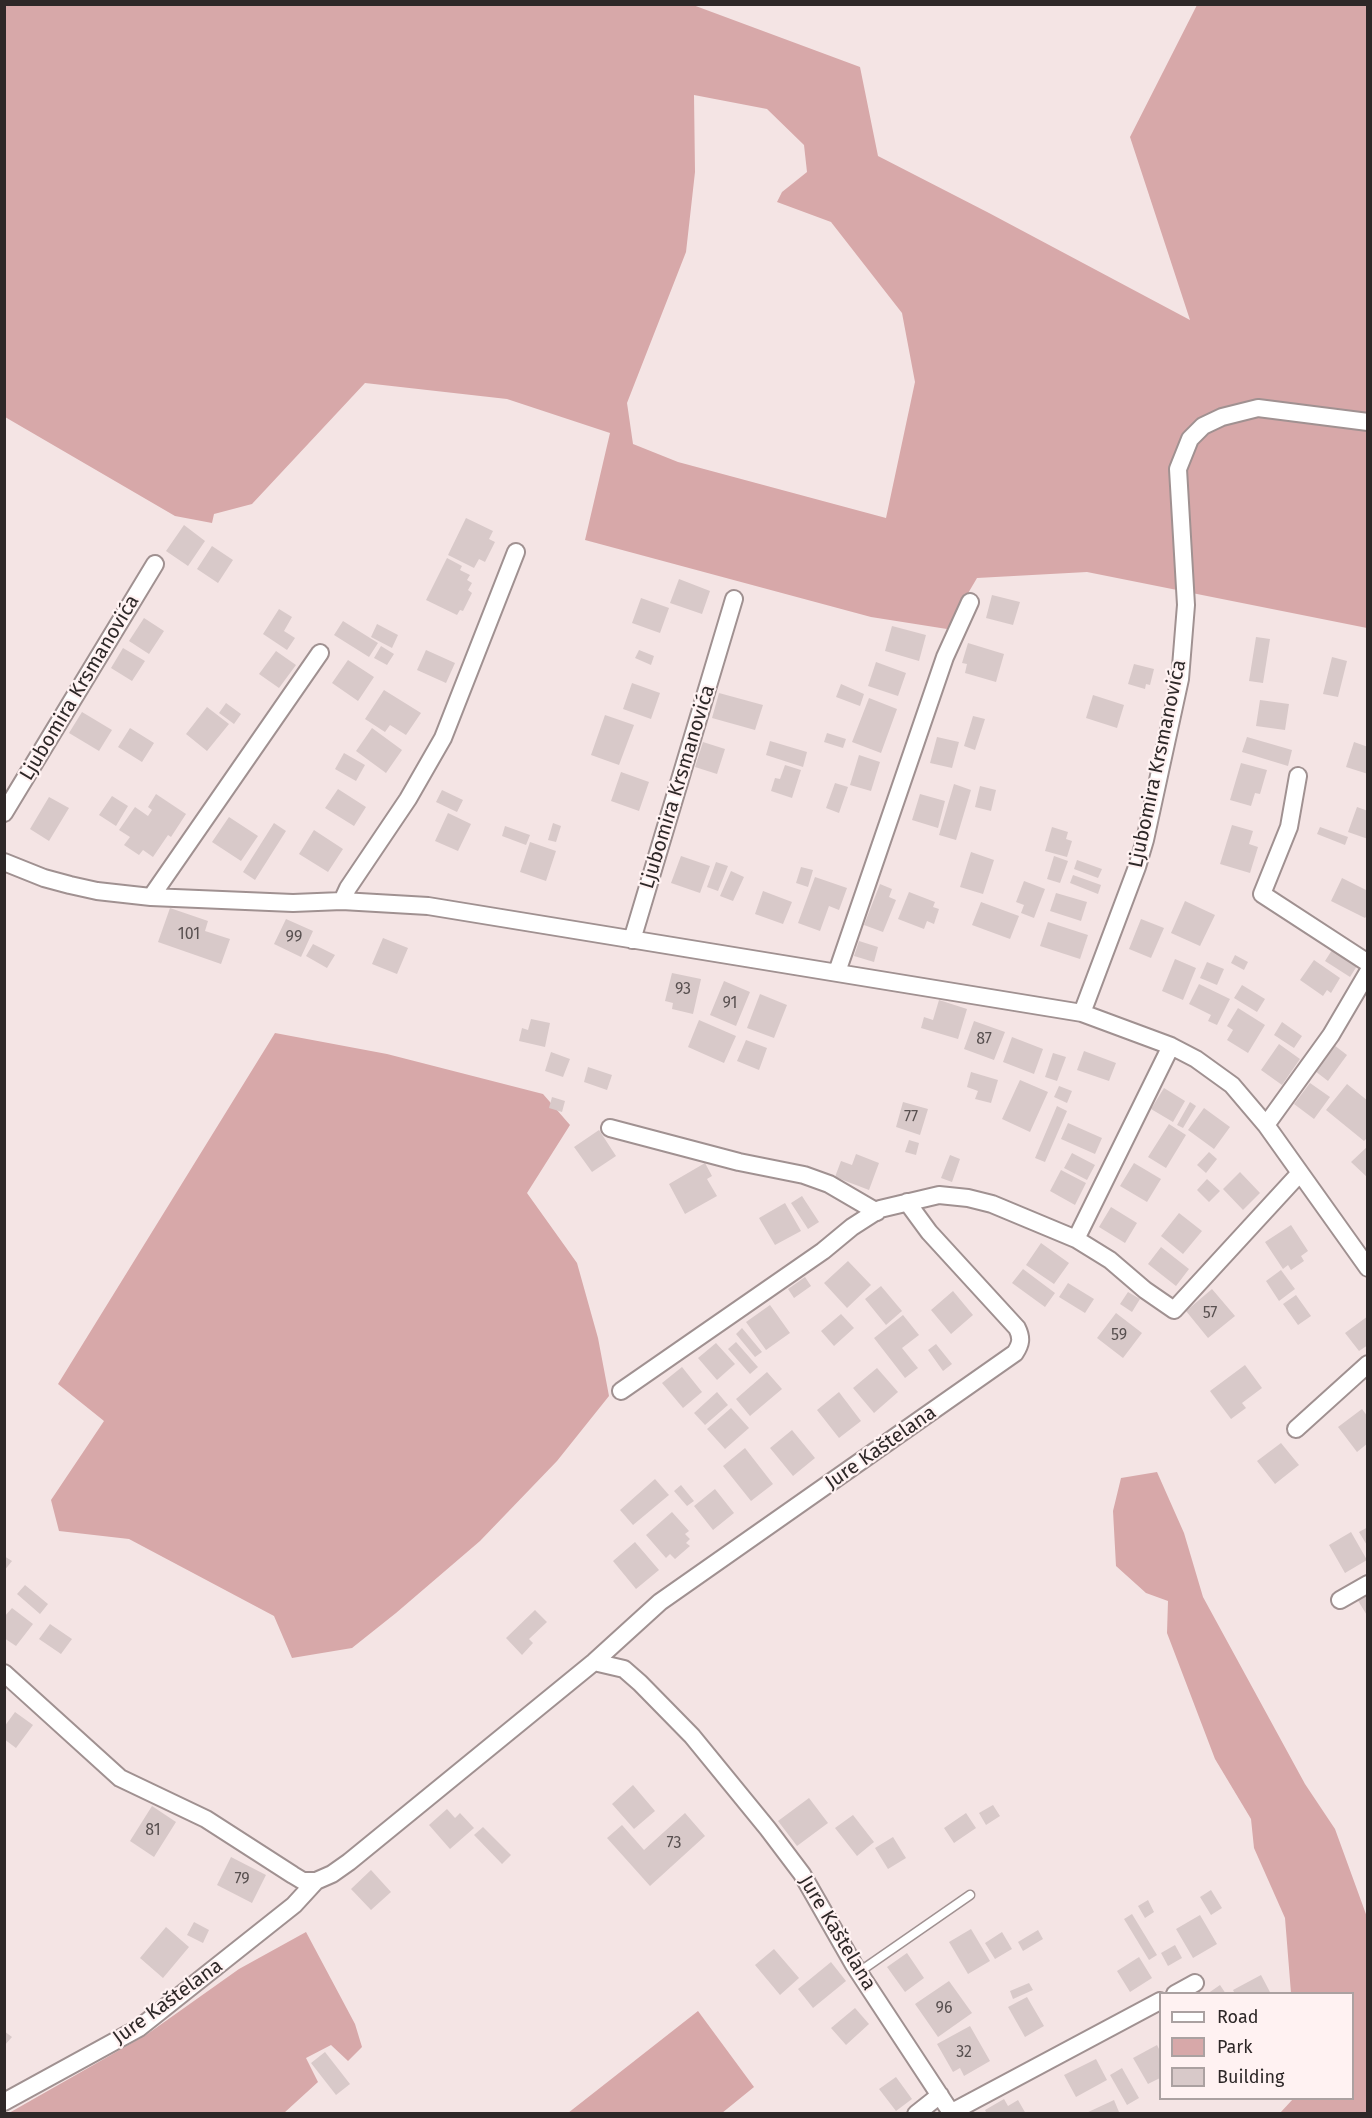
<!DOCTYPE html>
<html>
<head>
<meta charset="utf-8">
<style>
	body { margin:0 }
	#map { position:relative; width:1372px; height:2118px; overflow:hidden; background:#f4e4e4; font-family:"Fira Sans",sans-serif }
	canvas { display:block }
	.frame { position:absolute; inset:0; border:6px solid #2e2828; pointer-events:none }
	.legend { position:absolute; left:1159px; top:1992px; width:195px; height:108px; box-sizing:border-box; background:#fff2f2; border:2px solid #aba1a1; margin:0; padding:8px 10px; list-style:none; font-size:18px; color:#2e2828 }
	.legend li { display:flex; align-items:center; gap:12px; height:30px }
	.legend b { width:30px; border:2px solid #aba1a1 }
</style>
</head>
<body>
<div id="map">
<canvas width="1372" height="2118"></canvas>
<div class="frame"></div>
<ul class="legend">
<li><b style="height:8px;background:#fff"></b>Road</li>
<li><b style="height:16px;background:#d7a8a9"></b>Park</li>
<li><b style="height:16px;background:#d8c9c9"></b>Building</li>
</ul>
</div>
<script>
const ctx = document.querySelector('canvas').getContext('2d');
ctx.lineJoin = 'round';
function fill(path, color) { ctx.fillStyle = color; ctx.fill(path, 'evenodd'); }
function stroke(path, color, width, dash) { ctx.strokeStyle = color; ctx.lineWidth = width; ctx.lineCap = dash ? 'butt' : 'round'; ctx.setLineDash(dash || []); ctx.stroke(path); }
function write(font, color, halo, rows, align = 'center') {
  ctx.font = font + ' "Fira Sans",sans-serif'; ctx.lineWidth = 4.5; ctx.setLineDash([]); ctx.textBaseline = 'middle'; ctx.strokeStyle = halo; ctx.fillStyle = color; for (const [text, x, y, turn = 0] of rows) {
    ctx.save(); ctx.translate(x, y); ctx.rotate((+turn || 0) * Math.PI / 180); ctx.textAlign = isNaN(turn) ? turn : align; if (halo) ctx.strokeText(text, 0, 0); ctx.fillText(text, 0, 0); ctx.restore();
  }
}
fill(new Path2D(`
	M5 5H693L860 67 878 156 989 213 1190 320 1130 137 1197 5H1367V628L1087 572 977 578 947 629 871 617 585 540 610 433 507 399 365 383 252 504 214 514 212 523 175 516 5 417ZM694 95 767 109 804 145 807 172 782 192 777 202 831 222 902 313 915 382 886 518 678 462 633 444 627 403 686 252 695 172Z
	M275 1033 387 1054 543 1094 570 1125 527 1193 577 1263 598 1338 609 1396 557 1461 480 1541 396 1613 352 1648 292 1658 274 1616 129 1539 59 1531 51 1500 104 1421 58 1384Z
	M1157 1472 1184 1533 1203 1597 1305 1784 1335 1829 1367 1917V2113H1280L1293 2099 1352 2098V1994L1291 1993 1285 1918 1254 1848 1251 1819 1215 1759 1167 1633 1168 1601 1146 1593 1116 1566 1113 1511 1121 1478Z
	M306 1932 355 2024 362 2047 348 2061 331 2045 306 2058 318 2082 284 2113H9L146 2035 239 1969Z
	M698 2011 754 2087 722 2113H568Z`), '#d7a8a9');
fill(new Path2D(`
	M466 518 493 531 489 539 495 542 485 562 479 559 474 568 448 555Z
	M184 525 205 541 188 566 166 551Z
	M212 546 233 560 218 583 197 569Z
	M447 558 462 566 460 570 470 575 467 580 472 583 468 590 472 593 463 611 460 610 457 615 426 600Z
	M679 579 710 591 702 614 670 603Z
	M992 595 1020 602 1013 625 986 618Z
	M641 598 669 608 660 633 632 623Z
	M279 609 292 617 284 631 295 638 287 650 263 634Z
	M144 618 164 631 149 654 129 641Z
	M343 621 378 643 369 657 334 635Z
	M377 624 398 635 392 648 371 637Z
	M892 626 926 635 919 661 885 651Z
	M1256 637 1270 639 1263 683 1249 681Z
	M968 643 1004 654 996 682 965 673 967 664 962 663Z
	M381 646 394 654 387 665 374 658Z
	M123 648 145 661 132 681 111 668Z
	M426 650 455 663 446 683 417 670Z
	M639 650 654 656 651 665 635 658Z
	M276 651 296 665 279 688 259 674Z
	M1332 657 1347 661 1338 697 1323 694Z
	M348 660 374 677 358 701 332 683Z
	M876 662 906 673 898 696 868 686Z
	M1134 664 1154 669 1150 685 1146 684 1145 689 1128 684Z
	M632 683 660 693 651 719 623 709Z
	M841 684 864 694 860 706 836 697Z
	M384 690 421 713 406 735 390 725 385 732 365 719Z
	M719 693 763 705 755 730 712 718Z
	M1093 695 1124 705 1117 728 1086 718Z
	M869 698 897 709 881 753 852 742Z
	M1260 700 1289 704 1285 730 1256 726Z
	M226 703 241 714 234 724 219 713Z
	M207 707 229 724 207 751 186 734Z
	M82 712 112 730 99 751 69 733Z
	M605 715 634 725 619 765 591 755Z
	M973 716 985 719 975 750 964 746Z
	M130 728 154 743 142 762 118 747Z
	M372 728 402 750 386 773 356 751Z
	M827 733 846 739 843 748 824 742Z
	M937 737 959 742 952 768 930 763Z
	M1247 737 1292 750 1288 766 1242 752Z
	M770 741 807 752 803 767 766 755Z
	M703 742 725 749 717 774 695 767Z
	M1354 742 1368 747V774L1346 767Z
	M344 753 365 765 356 781 335 769Z
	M859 755 880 762 871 791 850 785Z
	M1241 763 1267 770 1260 794 1255 793 1251 806 1230 800Z
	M785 765 801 770 792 798 771 791 775 778 780 779Z
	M621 772 649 782 639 811 611 801Z
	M835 783 848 787 839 813 826 808Z
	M954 784 971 790 956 840 939 835Z
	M980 786 996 790 991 811 975 807Z
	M338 789 366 807 354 826 325 808Z
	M442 790 463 800 457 812 436 802Z
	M156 794 186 814 171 837 168 835 153 857 143 850 139 855 124 845 130 837 119 830 135 807 148 816 152 810 148 807Z
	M920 794 945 801 938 828 912 820Z
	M112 796 128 806 116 826 99 815Z
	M49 797 69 808 49 841 30 829Z
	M1357 807 1368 811V839L1348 832Z
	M448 813 471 824 458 851 435 841Z
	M229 817 258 836 241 861 212 842Z
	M274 823 286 831 255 880 243 872Z
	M553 823 561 826 556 842 548 840Z
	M1232 825 1253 831 1249 844 1258 847 1250 873 1220 864Z
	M505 826 530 835 526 845 502 836Z
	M1052 827 1068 832 1066 839 1072 841 1067 857 1045 851Z
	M1320 827 1348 837 1345 845 1317 834Z
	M314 830 343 849 328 872 299 854Z
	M530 842 556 851 546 881 520 872Z
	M971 852 994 860 983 894 960 887Z
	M681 856 710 866 700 893 671 883Z
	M1054 856 1068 861 1060 883 1047 879Z
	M1077 860 1102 869 1098 878 1074 869Z
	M716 862 728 866 718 891 707 887Z
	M801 867 813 870 808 887 796 883Z
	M731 871 744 877 733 901 720 896Z
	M1073 875 1101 885 1098 894 1070 883Z
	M815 877 847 888 839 910 829 906 820 931 798 923Z
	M1342 878 1368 891V914L1365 918 1331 901Z
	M1024 881 1045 889 1034 918 1021 913 1024 905 1016 902Z
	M880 884 892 889 889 897 896 900 883 932 864 925Z
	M763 891 792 902 783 924 755 914Z
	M909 892 935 902 933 907 939 909 934 924 927 921 924 929 898 919Z
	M1056 893 1087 902 1081 921 1050 911Z
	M1185 901 1215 915 1200 946 1171 933Z
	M981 902 1019 916 1010 939 972 925Z
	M170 908 208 921 205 931 230 939 221 964 158 942Z
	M286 919 313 931 301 957 274 944Z
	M1141 919 1164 928 1151 958 1129 949Z
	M1048 922 1088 935 1080 959 1040 946Z
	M383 938 408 948 397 974 372 964Z
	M859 941 878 947 874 962 854 956Z
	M313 944 335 955 327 968 306 956Z
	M1332 950 1357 966 1350 977 1325 961Z
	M1235 955 1248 962 1244 970 1231 963Z
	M1175 959 1196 968 1183 1000 1162 991Z
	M1314 960 1340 978 1331 993 1327 990 1323 996 1300 980Z
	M1207 962 1224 969 1217 985 1200 978Z
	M672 973 701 979 693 1014 672 1009 673 1003 665 1001Z
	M724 981 750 992 736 1026 710 1015Z
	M1199 984 1230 999 1217 1025 1208 1021 1211 1015 1189 1004Z
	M1242 985 1265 999 1257 1012 1234 998Z
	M760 994 787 1005 774 1038 747 1028Z
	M939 1000 967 1009 958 1039 921 1028 924 1017 933 1020Z
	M1238 1008 1265 1025 1248 1053 1227 1040 1233 1030 1227 1026Z
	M531 1019 550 1023 545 1047 519 1041 522 1028 528 1030Z
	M699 1020 736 1036 724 1063 688 1047Z
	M974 1021 1005 1032 994 1060 964 1049Z
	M1282 1022 1302 1036 1294 1048 1274 1035Z
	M1012 1037 1043 1049 1034 1074 1003 1062Z
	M746 1040 767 1048 759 1070 737 1061Z
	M1279 1044 1300 1059 1282 1085 1261 1070Z
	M1334 1045 1347 1055 1328 1081 1315 1071Z
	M1084 1051 1116 1063 1109 1081 1077 1070Z
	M551 1052 570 1059 563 1077 545 1071Z
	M1053 1053 1066 1057 1057 1081 1045 1077Z
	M588 1067 612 1075 607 1090 584 1082Z
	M971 1072 998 1080 991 1103 975 1099 978 1091 967 1087Z
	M1020 1080 1048 1092 1030 1132 1002 1119Z
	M1310 1083 1330 1097 1314 1119 1294 1104Z
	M1347 1084 1368 1101V1137L1364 1141 1326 1110Z
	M1059 1086 1072 1091 1067 1103 1054 1097Z
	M1164 1088 1185 1101 1173 1122 1151 1109Z
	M552 1097 565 1101 562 1112 549 1108Z
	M903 1102 928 1109 920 1135 896 1127Z
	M1190 1102 1196 1106 1183 1128 1177 1125Z
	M1057 1106 1067 1111 1045 1162 1035 1158Z
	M1204 1108 1230 1127 1214 1149 1188 1130Z
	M1068 1123 1102 1138 1095 1154 1061 1139Z
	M1169 1124 1186 1135 1166 1168 1148 1157Z
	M599 1130 616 1156 592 1172 574 1147Z
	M909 1140 919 1143 916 1155 905 1152Z
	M1368 1146V1178L1351 1162Z
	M1209 1152 1217 1159 1206 1173 1197 1165Z
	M1072 1153 1095 1165 1087 1180 1064 1168Z
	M856 1154 879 1163 869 1190 835 1177 841 1161 852 1165Z
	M950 1155 960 1159 952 1182 941 1178Z
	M705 1163 712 1176 707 1179 717 1196 685 1214 669 1184Z
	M1134 1163 1161 1179 1147 1202 1120 1186Z
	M1061 1170 1086 1183 1075 1205 1050 1191Z
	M1240 1172 1260 1193 1243 1210 1223 1189Z
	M1207 1179 1220 1191 1209 1202 1197 1190Z
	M802 1196 819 1222 808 1229 791 1203Z
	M785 1203 801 1231 775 1245 759 1218Z
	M1111 1207 1137 1223 1125 1243 1099 1227Z
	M1179 1213 1202 1231 1183 1254 1161 1236Z
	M1291 1225 1308 1251 1301 1256 1304 1261 1291 1270 1288 1265 1283 1269 1265 1242Z
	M1041 1243 1069 1263 1054 1284 1026 1265Z
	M1161 1247 1189 1269 1176 1286 1148 1264Z
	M848 1261 871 1285 847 1308 824 1283Z
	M1023 1269 1055 1293 1045 1307 1012 1283Z
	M1281 1270 1295 1289 1279 1301 1266 1281Z
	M805 1277 811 1286 794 1298 788 1289Z
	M1068 1283 1094 1299 1085 1313 1059 1297Z
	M881 1286 902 1311 886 1325 865 1299Z
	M1212 1289 1235 1316 1208 1338 1186 1311Z
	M953 1291 973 1315 951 1334 931 1310Z
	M1128 1292 1140 1299 1132 1312 1120 1304Z
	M1296 1295 1311 1316 1298 1325 1283 1304Z
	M770 1305 790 1333 766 1350 746 1322Z
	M1116 1313 1142 1333 1123 1358 1097 1338Z
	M841 1314 854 1328 834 1346 821 1331Z
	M903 1315 919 1335 902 1348 918 1368 905 1378 874 1338Z
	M1368 1316V1345L1359 1351 1345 1333Z
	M742 1328 762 1352 755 1357 736 1334Z
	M736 1342 758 1367 750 1374 728 1349Z
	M716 1343 735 1364 717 1380 698 1358Z
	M936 1344 952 1364 943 1371 928 1350Z
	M1245 1365 1262 1388 1242 1403 1246 1408 1231 1419 1210 1391Z
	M682 1367 702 1392 683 1408 662 1383Z
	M877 1368 898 1392 874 1413 853 1388Z
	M767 1372 782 1389 750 1416 736 1399Z
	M717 1392 728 1405 705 1425 694 1413Z
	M839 1392 861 1421 839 1438 817 1410Z
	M731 1408 749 1428 725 1449 707 1429Z
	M1362 1409 1368 1417V1443L1357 1452 1338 1427Z
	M792 1430 815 1458 793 1476 770 1448Z
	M1281 1443 1299 1465 1275 1484 1257 1461Z
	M745 1448 773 1484 751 1501 723 1466Z
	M655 1479 669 1495 633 1525 620 1510Z
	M681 1485 694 1501 687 1506 674 1491Z
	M715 1489 734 1513 713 1530 694 1506Z
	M672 1512 689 1531 685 1534 690 1539 686 1543 690 1546 675 1559 670 1554 666 1558 646 1535Z
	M1368 1527V1547L1359 1532Z
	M1351 1532 1367 1560 1345 1573 1329 1545Z
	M635 1542 659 1570 636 1589 613 1561Z
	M4 1556 12 1561 4 1571Z
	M25 1585 48 1604 40 1614 17 1594Z
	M1368 1593V1617L1357 1599Z
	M12 1608 33 1624 16 1646 4 1638V1617Z
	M535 1610 547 1622 529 1639 533 1643 522 1655 506 1638Z
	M50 1624 72 1639 61 1654 39 1639Z
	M15 1712 33 1725 16 1748 4 1739V1727Z
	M633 1785 655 1811 634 1829 612 1804Z
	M809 1798 828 1823 797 1846 778 1821Z
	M993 1805 1000 1816 986 1825 979 1813Z
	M152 1806 176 1822 154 1857 130 1841Z
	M447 1809 455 1818 460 1813 474 1828 450 1849 429 1825Z
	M685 1813 705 1836 650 1886 607 1838 622 1825 644 1850Z
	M966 1813 976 1828 954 1843 944 1828Z
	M853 1815 874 1842 857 1856 835 1828Z
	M483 1827 511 1855 502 1864 474 1835Z
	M893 1837 906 1858 888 1869 875 1848Z
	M231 1857 266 1875 252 1903 217 1885Z
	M371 1870 391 1892 371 1910 351 1889Z
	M1211 1890 1222 1908 1211 1915 1200 1897Z
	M1148 1900 1154 1912 1145 1918 1138 1906Z
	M1132 1914 1157 1955 1149 1960 1124 1919Z
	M1200 1915 1217 1944 1193 1958 1176 1929Z
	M194 1922 209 1930 203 1943 187 1935Z
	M166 1927 189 1947 163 1978 140 1958Z
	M971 1929 990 1961 968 1974 949 1942Z
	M1038 1930 1043 1939 1023 1951 1018 1942Z
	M1002 1932 1012 1949 995 1959 985 1943Z
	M1175 1945 1182 1958 1168 1966 1161 1953Z
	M774 1949 799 1978 780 1995 755 1965Z
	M907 1953 924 1978 905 1992 887 1967Z
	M1139 1957 1152 1978 1130 1992 1117 1971Z
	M831 1962 846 1981 813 2008 798 1989Z
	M1261 1975 1271 1994H1235L1233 1990Z
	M949 1981 972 2013 938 2037 915 2004Z
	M1029 1983 1033 1990 1013 1999 1010 1991Z
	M1220 1985 1226 1994H1207Z
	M1027 1997 1044 2026 1025 2037 1008 2007Z
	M855 2008 869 2024 846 2045 831 2028Z
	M970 2026 990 2061 964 2076 960 2068 953 2072 937 2044Z
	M4 2031 12 2037 4 2046Z
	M1157 2045 1160 2051V2078L1148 2084 1133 2058Z
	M325 2052 350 2084 336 2095 311 2063Z
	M1096 2059 1107 2080 1076 2097 1064 2075Z
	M1122 2068 1139 2098 1127 2105 1110 2075Z
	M896 2077 912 2099 896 2111 879 2089Z
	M1004 2099 1008 2106 1018 2100 1026 2114H987L985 2110Z
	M1114 2100 1119 2112 1115 2114H1084Z`), '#d8c9c9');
const lane = new Path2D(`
	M859 1972 970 1895`);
const street = new Path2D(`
	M1298 776 1289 827 1262 894 1368 963
	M4 813 155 564
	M4 862 44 878 70 885 97 891 151 897 293 903 342 901 428 906 1082 1013 1171 1046 1196 1059 1232 1085 1266 1125 1368 1268
	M151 897 320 653
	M342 901 348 888 408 799 443 738 516 552
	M632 940 734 599
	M837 972 945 657 970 602
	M1082 1013 1137 867 1145 840 1180 679 1186 605 1178 469 1190 439 1203 426 1222 417 1258 408 1368 422
	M1266 1125 1331 1035 1368 972
	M610 1128 739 1162 804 1175 829 1184 877 1212
	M1076 1239 1110 1260 1145 1290 1174 1310 1300 1173
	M621 1391 823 1251 852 1227 880 1209 939 1195 968 1198 992 1204 1076 1239 1171 1046
	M1296 1429 1368 1364
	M1340 1600 1368 1584
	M594 1662 624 1669 640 1683 692 1736 768 1829 802 1874 854 1965 952 2114
	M4 1673 120 1778 206 1819 293 1875 303 1881H316
	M1175 1994 1195 1983
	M4 2102 139 2028 294 1905 316 1881 332 1874 349 1862 594 1662 660 1602 1015 1353C1021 1344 1022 1338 1017 1328L929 1232 907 1202
	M952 2112 1160 2001
	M916 2114 940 2095`);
stroke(lane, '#a09191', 11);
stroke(street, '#a09191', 20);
stroke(lane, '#fff', 8);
stroke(street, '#fff', 16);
write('16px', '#585050', null, [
	["101",189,935],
	["99",294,938],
	["93",683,990],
	["91",730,1004],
	["87",984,1040],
	["77",911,1118],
	["57",1210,1314],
	["59",1119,1336],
	["81",153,1831],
	["73",674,1844],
	["79",242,1880],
	["96",944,2009],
	["32",964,2053]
]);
write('20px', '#2e2828', '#fff2f2', [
	["Ljubomira Krsmanovića",80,688,-59],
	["Ljubomira Krsmanovića",1158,764,-78],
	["Ljubomira Krsmanovića",678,787,-73],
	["Jure Kaštelana",881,1448,-35],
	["Jure Kaštelana",837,1933,59],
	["Jure Kaštelana",168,2002,-36]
]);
</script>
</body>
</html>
